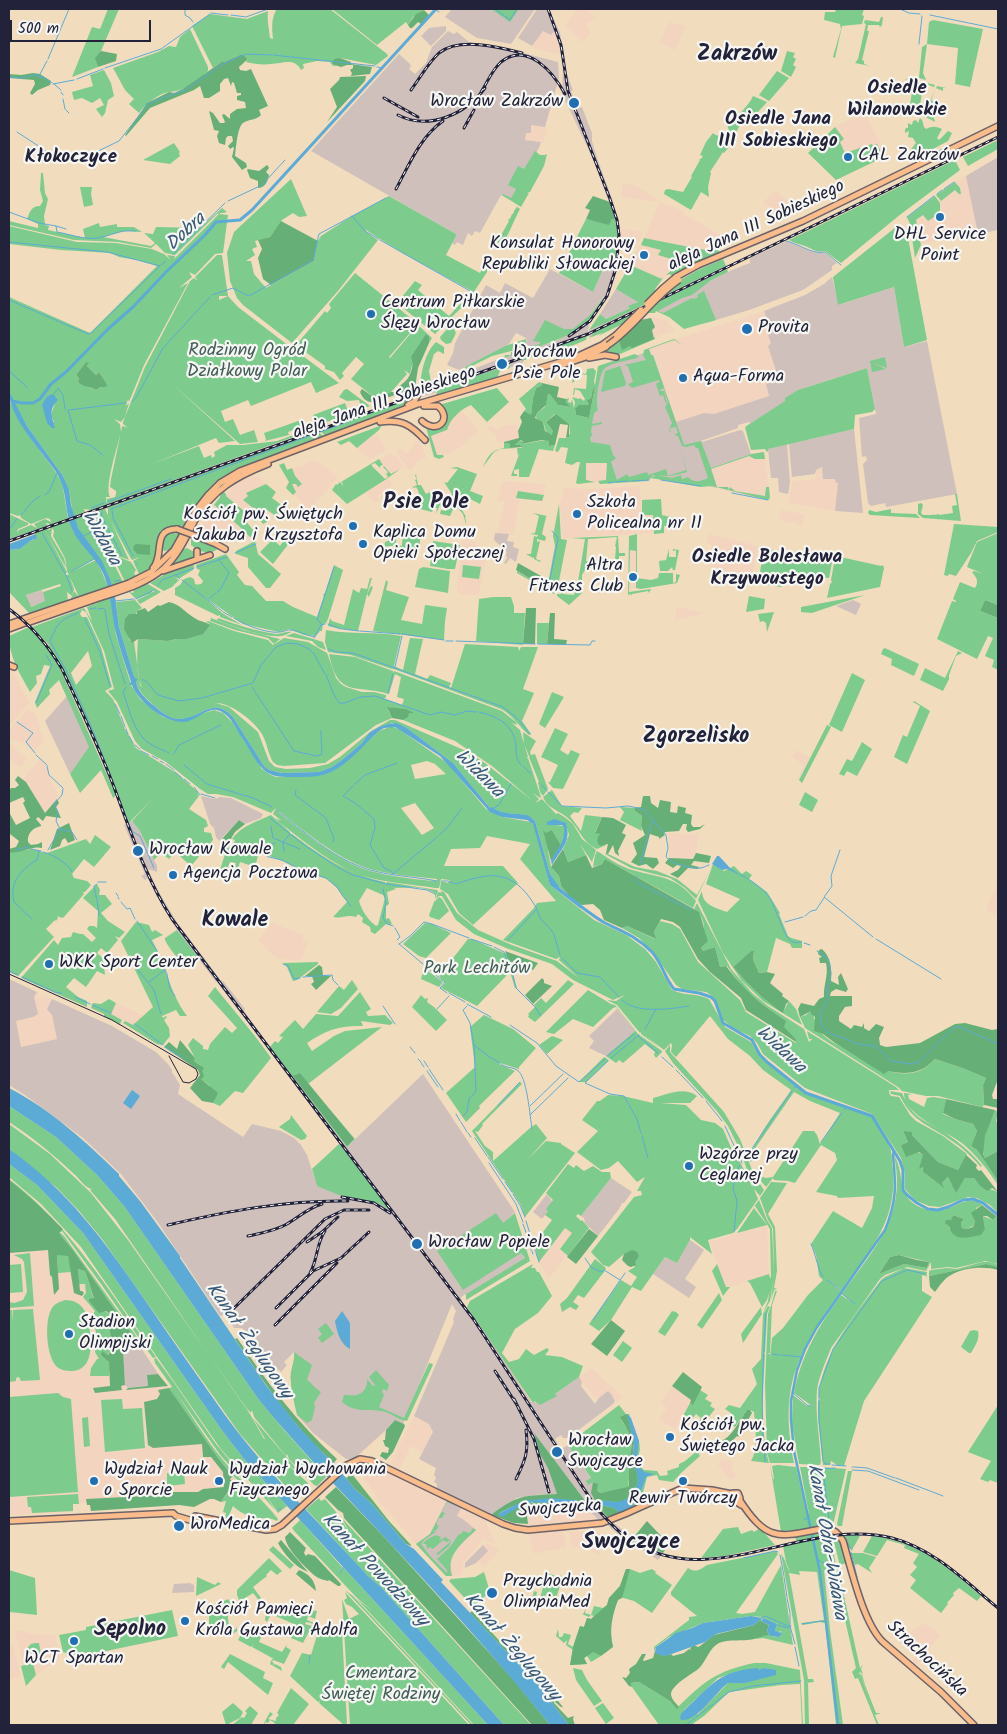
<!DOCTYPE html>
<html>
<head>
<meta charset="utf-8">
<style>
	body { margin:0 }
	#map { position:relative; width:1007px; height:1734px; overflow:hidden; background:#f2dcbe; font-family:Kalam,sans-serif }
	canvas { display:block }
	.frame { position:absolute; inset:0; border:10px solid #22223b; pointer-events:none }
	.scale { position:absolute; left:10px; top:20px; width:141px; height:22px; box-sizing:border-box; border:2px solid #22223b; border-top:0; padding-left:6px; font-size:15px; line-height:18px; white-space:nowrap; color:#22223b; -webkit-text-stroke:4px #f6f6f2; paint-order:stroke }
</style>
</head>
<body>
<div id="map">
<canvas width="1007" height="1734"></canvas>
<div class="frame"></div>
<div class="scale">500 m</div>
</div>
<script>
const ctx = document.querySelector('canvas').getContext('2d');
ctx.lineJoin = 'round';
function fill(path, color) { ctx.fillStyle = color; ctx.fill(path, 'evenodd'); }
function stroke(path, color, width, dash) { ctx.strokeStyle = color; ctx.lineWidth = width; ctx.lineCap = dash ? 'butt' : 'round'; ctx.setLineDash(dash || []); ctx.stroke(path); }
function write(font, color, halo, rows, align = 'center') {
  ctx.font = font + ' Kalam,sans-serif'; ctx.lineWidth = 4.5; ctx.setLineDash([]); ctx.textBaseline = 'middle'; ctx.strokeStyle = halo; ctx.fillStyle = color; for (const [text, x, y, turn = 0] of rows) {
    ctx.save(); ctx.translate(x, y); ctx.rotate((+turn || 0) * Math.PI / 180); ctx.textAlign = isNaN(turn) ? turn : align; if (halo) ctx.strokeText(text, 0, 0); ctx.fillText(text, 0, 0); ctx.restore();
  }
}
fill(new Path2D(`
	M577 9H587L596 18 586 23 591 33 582 42 565 25Z
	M669 22 686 26 675 50 660 43Z
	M555 30 561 55 537 49 532 46 543 31 548 34Z
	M863 111 887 155 884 157 877 145 873 146 872 144 845 153 841 147 840 141 843 139 835 127 855 117 854 115Z
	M531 125 547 127 544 142 525 140 526 133H530Z
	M966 176 978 233 921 244 916 220 958 187 960 188 956 182Z
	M623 184 634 185 658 199 656 202 621 197Z
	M776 191 790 204 773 211 763 202 773 192Z
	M660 202 683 211V214L721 235 739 239 710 251 644 238Z
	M620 229 643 232 639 242 620 238Z
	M530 234 550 245 548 248 545 247 539 258 522 249Z
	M640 245 662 250 659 255 686 262 662 279 630 265Z
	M764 311 772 334 771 343 768 346 779 380 770 396 714 414 704 413 676 422 654 355H651L649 348Z
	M653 317 667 321 675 331 657 336 638 346 633 327 641 320Z
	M461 411 479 430 461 447 452 437 459 446 458 448 451 454 437 455 431 436 447 431 449 423Z
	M517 423 519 438 499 443 496 438 497 436 487 429 491 425 499 431 501 427Z
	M376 433 386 450 370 459 357 448Z
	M417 440 420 442 426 458 418 461 410 471 397 453V450L399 447 407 454Z
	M762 451 764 452 770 498 768 500 718 489 710 468Z
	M391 453 394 456H396L403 466 392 476 379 460Z
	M315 460 338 477 319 499 311 506V510L308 512 303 504 285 486 295 477 292 468 306 465V463Z
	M609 462 607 481 580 483 584 463Z
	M821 467 823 479H836L838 483 835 511 789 503 792 481 816 479V470Z
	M251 476H257L266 484 246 494 249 495 244 500 257 511 250 516 225 496 231 491 230 490 237 482Z
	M388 479 392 483 391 486 384 493 383 492 377 496 380 500 374 503 366 493Z
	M503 481 546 484 542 501 520 499 513 535 497 533 505 502 497 500Z
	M640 486 642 515H653L654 533 562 538 560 504 564 488 590 489Z
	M214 505 240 526 250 537 241 540 236 534 231 538 233 542 228 544 199 530Z
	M781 510 804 514 802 526 796 524V521H793L792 523 779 520Z
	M463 530 486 554 479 595H460L457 591Z
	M709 534 758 546 752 577 708 566 712 545 706 543Z
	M629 550H636V588L629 590Z
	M677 607 704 613V614L675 620Z
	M9 669 14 673 29 703 9 725Z
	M27 710 33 711 40 726 39 727 44 740 33 752 25 743 9 738V730Z
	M9 743 27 759 20 767 11 760 9 762Z
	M796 750 810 758 799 780 797 779 804 765 792 757Z
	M40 759 45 763 52 783 59 796 45 814 26 782 23 779Z
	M669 833 689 835 699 833 696 853 693 859 669 858Z
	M998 883V907L995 916 986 909Z
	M272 923 304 935 302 940 308 942 301 960 277 959 258 940Z
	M37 992 39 993 38 996 39 998 42 994 52 999 47 1009 52 1015 57 1039 21 1047 16 1021 33 1017 34 997Z
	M116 1003 144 1016 133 1025 110 1014Z
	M767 1225 769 1274 726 1288 709 1242Z
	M565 1228 572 1233 560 1249 567 1255 549 1279 539 1262Z
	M59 1234 83 1265 218 1458 237 1480 221 1502 215 1499H210L194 1507 179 1505 90 1511V1505H87V1503L73 1504V1512L9 1515V1250Z
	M592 1368 623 1397 617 1402 608 1391 596 1400 579 1377Z
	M672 1386 692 1400 675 1429 659 1419 667 1408 661 1402Z
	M414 1416 429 1424 434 1432 422 1452 411 1446 399 1470 394 1467 391 1462Z
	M725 1460 733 1461 731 1471 738 1475 731 1481 718 1465 721 1461Z
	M366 1468H374L393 1475 447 1501 430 1534 416 1544 382 1505 364 1477 361 1470Z
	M551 1504 580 1507 582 1510 586 1508 595 1518 590 1522 554 1523 529 1526 525 1508Z
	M461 1508 487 1521 486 1523 496 1545 484 1539 463 1562 462 1575 452 1576 450 1560 456 1549 476 1530 457 1516Z
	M548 1530H562L564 1533 566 1547 534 1554 528 1533Z
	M593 1531 612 1535 620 1542 621 1549 602 1544 599 1555 588 1549 571 1547 570 1532Z
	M486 1543 498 1549 499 1551 484 1567 478 1561 487 1551 483 1546Z
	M925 1623 940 1635 915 1666 911 1663 918 1654 900 1639Z
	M17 1630 36 1635H55L60 1659 36 1675 33 1663 23 1666 15 1632Z
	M13 1645 21 1677 9 1679V1646Z`), '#f3d4bf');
fill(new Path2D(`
	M452 9H491L510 21 519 9H535L511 44 477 38 445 17Z
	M537 9H549L560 33 565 59 563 60 555 30 551 35 543 31 532 46 518 38Z
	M446 26V31L431 46 421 36 429 28Z
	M448 31 454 34 457 32 469 42 508 49 558 62 559 78 545 127 531 125V133H526L525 140 541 142 539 148 510 200 501 195 480 233 475 231 472 236 468 233 463 245 457 242 455 245 452 243 456 236V234L311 151 399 54 409 63 411 66 409 69 415 74 426 63 432 47Z
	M565 62 566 72 573 90 571 91 577 108 582 107 592 133V141L597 158 611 196 620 226 619 260 610 293 594 317 588 323 589 326 587 336 533 354 523 361V363L512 367 476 378 475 375 437 389 435 393 420 397V390L524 349 523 346 527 341 526 338 516 333 509 344 462 369 459 370 447 365 453 353 455 343 486 285 500 293 505 283 533 298 550 269 593 292 607 260 615 262 618 237 615 219 596 165 562 94 563 65ZM603 297 605 299 597 311 580 328 554 342 532 348 567 333 578 326 591 314Z
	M998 157V230L978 234 966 176Z
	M787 241 813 252 825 253 837 263 832 266V270L803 290 749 310 706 323 684 327 666 314 657 311 681 296 732 270 750 263V258Z
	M726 266 727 269 596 331 593 335 589 337V330L608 322Z
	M832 277 839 305 894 287 904 347 927 341 957 494 886 507 885 503 871 506 868 503 863 464 867 460 866 456 862 457 859 418 876 414 867 368 807 387 751 424 749 422 738 425V428L701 441 702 442 740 430 743 431 751 454 711 468 717 488 676 479 660 478 607 481 610 446 586 443 601 367 650 351 651 355H653L676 422 704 413 714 414 769 396 766 384 779 380 768 346 771 343 768 335 772 333 764 311 805 295 824 284Z
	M616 289 638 301 630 308 606 319 600 314Z
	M854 429 863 513 835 511 838 483H836L835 479H823L822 467 816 470 815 474 792 477 789 444Z
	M787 444 790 483 788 494 779 492 778 478H771L768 449Z
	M495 533 509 534 507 541 514 542 513 547 519 549 516 562 510 558 506 564 504 563 507 558 506 555 507 552 494 540Z
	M42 590 46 601 30 607 26 595Z
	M853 600 861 604 856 615 836 606Z
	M67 696 90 747 70 774 45 721Z
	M201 796 215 799 220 797 231 798 263 814 261 818 245 824 239 820 219 841 216 837 214 828 210 824Z
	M132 821 140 831 157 866V872L148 869 157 889 178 924 219 978 216 982 177 930 148 878 145 880 141 876 145 874 124 825Z
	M9 979 37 992 34 997 38 1014 33 1017 16 1021 21 1047 57 1039 52 1015 47 1009 52 999 112 1026 156 1052 168 1064 172 1070V1073L174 1075 180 1085 178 1094 243 1137 252 1124 281 1131 294 1138 301 1145 307 1155 317 1186 378 1203 388 1208 218 983 221 980 224 982 245 1009 244 1011 270 1047 347 1147 423 1074 515 1212 503 1224 525 1259 461 1297 462 1302 475 1317 532 1403 555 1394 579 1377 582 1382 581 1386 595 1404 599 1398 608 1391 611 1394 615 1401 613 1404 568 1438H563L561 1435 555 1439 561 1449 570 1444 593 1482 600 1509 610 1519V1522L615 1524 642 1544 663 1553 658 1560 622 1537 606 1524H603L586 1508 578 1497 557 1494 535 1495 517 1498 491 1515 437 1489V1484L434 1482 436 1478 434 1475 436 1468 419 1459 433 1432 429 1424 414 1416 454 1322 453 1319 456 1311 452 1304 403 1424 395 1420 386 1430 355 1458 349 1459H346L313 1433 297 1415 290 1377 291 1371 295 1362 294 1352 284 1362 287 1365 281 1372 278 1369 269 1379 244 1342 250 1338 245 1331 242 1328H234L225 1314 220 1316 159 1224 121 1174 83 1138 25 1095 9 1085Z
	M617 1009 635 1031 606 1056 589 1048 594 1041 589 1036Z
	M611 1178 632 1192 624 1203H622L619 1209 598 1236 585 1223 584 1218 581 1216Z
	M547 1194 552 1201 547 1209 548 1211 542 1219 533 1212Z
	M690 1240 704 1250 685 1279 696 1287 689 1298 653 1274 665 1257 677 1263Z
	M136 1340 158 1374 147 1375 148 1386 128 1388 125 1385 123 1349Z
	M447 1501 461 1508 457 1516 464 1520 476 1530 456 1549 452 1556 450 1560 452 1576H446L416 1544 430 1534Z
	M483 1545 488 1551 476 1563 465 1568V1563Z
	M191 1583V1585L192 1584 194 1585V1592L172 1593 174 1584Z`), '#cfc0bb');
fill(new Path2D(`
	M108 9H119L101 51 96 58 98 67 72 77 92 27 100 29Z
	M288 9H330L387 54 388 56 376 65 340 58 332 64 337 66H333L330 62 317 61 303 64 304 68 301 70C294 57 282 64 271 64 263 65 254 64 246 62L248 59 242 54 224 62 223 61 213 68 192 26 210 14 247 19 268 11C267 21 269 28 270 38L273 39C272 27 271 21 276 10Z
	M332 9H425L413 17 408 25 406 22 377 45Z
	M491 9 501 10 519 9 510 22Z
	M836 9H864L862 15 864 16 862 24 842 26 835 58 833 57 841 29 840 24 824 20 825 12H835Z
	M881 17H883L882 25 880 27 879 25H868L867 31H869L862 60 864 61V64L870 66 855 63 858 59 866 24 864 23 865 20 879 22Z
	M933 20 983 29 970 87 955 84 958 48 927 44 923 73 926 80 919 78 922 47 927 44 929 22Z
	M190 29 208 67V71C201 77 193 84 185 88 179 91 175 91 169 92 158 94 145 104 139 113L129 104 134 99 125 90 113 68 158 52 169 46 176 47 180 37Z
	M787 51 795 53 793 57 796 59 793 65 796 67 791 77 781 71Z
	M104 70 111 83 114 96 108 100 105 113 102 117 96 109 104 105 100 98 92 103 82 98 74 100 72 92 93 86 90 75Z
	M777 71 789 78 769 101 759 95Z
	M904 79 922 82V84L923 82 935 85 934 87 926 84 923 86 920 105H928L937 86 946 88H943V91L936 88 931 100 937 104 934 108 935 104 931 103 926 115 934 118 935 122 918 113V115L909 111 913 86 910 85V81Z
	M753 96 767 102 748 123 740 125 734 136 729 131 725 117 735 121C739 112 749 106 753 96Z
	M920 118 922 120 924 127 926 129C932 126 935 126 942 129L937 138 939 140 948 131 952 133 948 141 911 161 908 153 916 143 913 138 908 137 909 131 905 133V130L906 128H908V123L912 125 913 121 916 120 918 123Z
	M835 127 844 139 840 142 845 153 872 144 873 146 877 144 884 157 836 180 808 153Z
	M713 133C716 137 724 136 729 134L734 141 724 153 723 152 710 172 711 173 708 187 709 197 701 192 691 210 664 194 665 190 668 189 683 192 692 177 691 176 700 160 699 159H701L703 156 700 155 706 142Z
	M998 140V149L968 166 963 157Z
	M174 143 180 152 179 153 180 156 170 164 143 160Z
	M535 151 540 155H545L547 154 544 166 530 192H527L529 193 521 207 502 195 503 194 511 198 516 189 508 185 518 166 524 169Z
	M955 160 960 170 901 214 841 263 825 251C816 253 813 249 805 246 800 244 794 243 789 240Z
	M41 173H43L45 193 48 199 44 216 45 225 49 226 48 230 85 238 83 229 99 223 100 227 117 224V227H134L142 232 124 231 103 237 151 246 155 243 144 233 153 234 156 227 200 228 222 208 227 212 217 214 175 255 165 253 156 244 151 248 118 242 74 240 9 225V221L38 228V224L27 219C30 212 31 206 40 206L43 201 40 190Z
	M291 179 307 216 299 217 293 213 282 220 270 237 255 241 257 247 252 249 255 255 246 261H251L254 274 266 288 314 261 318 241 321 236 352 216 389 196 456 234V236L446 255 480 273 483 267 487 269V272L468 301 435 334 397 303 415 281 422 285 418 290 449 316 472 291 404 254 366 230 365 231 378 240 338 291 292 343 243 305 237 298 230 281 227 253 234 232Z
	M955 182 960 188 961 194H959L955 190 941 201 936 195Z
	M80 187H92L91 194 93 205 84 207Z
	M935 196 940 203V213L928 221 923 215 916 220 921 245 915 258 910 224 907 217Z
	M516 206 520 209C513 222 509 235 500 247L501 244 492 240 498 241 509 221 508 219H510L512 214H513L515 209 517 208Z
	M219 214 228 215 223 253 215 254 195 275 189 272 192 277 179 288 188 283 144 365 129 402 128 399 126 406 129 403 125 417 121 422 114 419 120 424 121 432C118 445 104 487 110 497H106V503L109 501H106L107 499 115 497 116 494V491L110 487 111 479 122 427 123 426 128 428 123 424V422L145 367 190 281 194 278 198 281 195 277 217 255H222L228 296H219V300L228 296 238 307 289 346V348L291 347 339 383 316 393 311 382 251 406 248 400 221 411 225 422 233 419 240 435 254 430 258 442 240 444 170 382 235 441 219 443 216 438 152 464 199 446 204 458 211 455 212 458 215 456 214 452 227 445H243L277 441 309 429 310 431 91 510 84 509 85 512 73 516 69 489 63 476 27 426 14 402 19 403 13 400 9 391V297L90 333 157 266 137 260 119 257 111 253 61 250 9 244V226L77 242 116 243 152 249 164 254 171 260 167 255 175 256 174 259ZM85 363H88L87 366 96 375 99 372 107 384 96 390 78 382 79 378 76 375ZM51 395 55 403 51 415 54 422 47 423 45 400 47 396Z
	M586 219 609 224 612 219H615L618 237 615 262 607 260 593 292 559 273Z
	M896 227 898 236 908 238 927 340 904 347 894 287 838 305 833 277Z
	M644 238 710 251 717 248 721 254 676 276 680 280 698 270 723 259 726 266 608 322 589 330 600 314 606 319 630 308 628 306 638 302 616 289 630 265 662 279 664 277 655 289 658 294 675 280 670 274 666 275 681 262 658 255 661 250 641 245Z
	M727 269 728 272 710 281 692 295 682 298 658 311 663 313 692 298 694 299 698 297 697 295 704 291 716 320 684 329 669 317 656 311 655 313H645L598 336 602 333 589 338 596 331Z
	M355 273 418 324 389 357 390 358 418 325 432 338 429 343V337C416 343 413 362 410 374L404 370 407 374 391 392 375 398 351 379 364 364 356 357 342 373 344 376 340 380 334 372 325 369V366L296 345 325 311 327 313 331 308 329 304Z
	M603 298 605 299C581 340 545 343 504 358L505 355H511V352L540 344V342L533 341 545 320 564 329H573L591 314Z
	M633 327 638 345 655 337V339L620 354 592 356Z
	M448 328 454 329 456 333 451 343 446 344 441 340 440 337Z
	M587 336 586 340 564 349 558 347 522 361 521 360 523 358Z
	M526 339V345L523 346V348L492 356 466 369 465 367 505 346Z
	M674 339 682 345 674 340 649 349 651 355H653L684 445 701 441 711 468 751 454 764 452 765 459H755L749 456 711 469 717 487H728L729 490 730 487 735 491 765 496 766 487H769L770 498 768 500 712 486 701 487 651 478 656 475 672 478 681 475 682 479 688 477C694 484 701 481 708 478L698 448H696L694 445 686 447 682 446 678 436 674 435 678 433 676 427 670 428 671 433C668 430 670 427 672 423L665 407 668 403 664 388 660 390V391H664L667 403 666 404 663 395 660 396 656 384 660 381 659 380 632 388 628 384 633 382 628 366 624 365 646 360 643 355 644 350Z
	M436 342 444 347V354L438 351 434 354 429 371 431 382 423 386 422 383 420 387C421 372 425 352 436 342Z
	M635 354 638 356 637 358C627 361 613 362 605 368 599 372 595 405 598 410L594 413 592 424 602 422V424L592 426 591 430 592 436 590 437 591 442 610 445 613 455 616 458 611 462 617 480 627 474 629 477 647 472 648 475 666 469 668 476 686 470 680 447 687 472 671 476 653 475 648 481 600 484 598 481 606 480 607 463H586V480L595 482 578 484 576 483 580 462H577L572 465 565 463 568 448 561 447 558 452 555 451 559 438H568L570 433 569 424 555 414 546 422 553 431V435C544 434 546 428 543 422L537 420 536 416 537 413 545 407 548 394 550 393 558 405 569 407 566 402V399L569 398 568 402 571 403 572 399 574 408 575 402 572 397 579 399 580 398 584 401 585 399 580 391 575 389 574 395H573L574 388 586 389 587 375 576 373 574 382 572 383 574 370 576 369V372L586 374 587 369 593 368 596 371 594 382 595 385 598 366ZM595 387 589 418 576 415 575 410 579 406 589 405 588 399 591 398 593 388Z
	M885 357 887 368 873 363 886 369 872 372 870 361Z
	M509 365 510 368 500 371 497 378 436 397 437 389Z
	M620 366 626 383 625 386 601 392 605 371Z
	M867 368 875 409 872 412 855 415 854 429 768 449V451L767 452 765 449 751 450 745 427 785 401V398L798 390Z
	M539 382 542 383 541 386 536 388 533 398 531 416H529L524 411 526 409 519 399Z
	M497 388 509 402 487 422 471 405C461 409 450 419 447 430L431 436 437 455H443L444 457 439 459 434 457 426 427 431 429 438 428 445 420 439 405Z
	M347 389 370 406 357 411 356 407 358 408 361 407 359 400 347 401 339 397 344 390Z
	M415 397 411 403 326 436 320 431Z
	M9 400 28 435 52 467 62 482 68 518 52 524V526L69 521 73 531 95 559 71 572 96 560 101 570 108 587 94 592H90L93 594 70 601 74 591 79 597 67 571 65 558 53 536 54 531 52 528 51 536 64 558 66 568 45 530 67 572 65 575H69L74 589 72 596 67 592 68 601 30 614 9 592V550L20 549 33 539 37 540 35 533 47 529 49 530 52 527 48 523 45 524 49 525 9 539V514L28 523V525L18 529 17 533 19 530 31 525 37 528 34 524 45 519 51 522 50 519 46 518 31 524 21 518 20 515 18 516 9 513ZM60 584 61 586 43 592 45 601 31 607 26 595Z
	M345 403 349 414 318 425 313 415Z
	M304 419 306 425 288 432 289 435 265 441 266 439 264 433Z
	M382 425 379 430 357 448 349 441 341 445 337 442Z
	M318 432 325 437 227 476 184 529 164 532 155 565 128 582 129 578 125 582 114 559 119 557 131 562 136 570 134 573 136 576 139 574 133 561 140 557 132 560 130 557 108 516V508L105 509 129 560 118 556 113 558 94 523 89 519 87 515Z
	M519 440 522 441V444L546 440 549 441V446L555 445 553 451 539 449 529 477H519V469L514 470V474H517V476H511L520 452 518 456 517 448 500 449 494 452 483 467C488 456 491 450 504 448V443L510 444V448H522L520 445H515Z
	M379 459 383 465 380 466V468L375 463 371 465 385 479 388 477 385 472 387 474 388 472 383 467 384 466 391 474 400 469 385 480 347 504 332 490 336 484 338 485V483L339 484V482L342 484V486L343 484 341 482Z
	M284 463 287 470 292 468 295 476 302 484 298 487 296 484H292L296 492 293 495 286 488 289 482 279 465Z
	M457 467 477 474 470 491 483 496 480 504 464 496 461 502 453 495V497L451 495 452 494 444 482 447 483 458 469 450 468Z
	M416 474 418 485H421L426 494 430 492 433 498 440 496 441 499 439 498 433 500 434 504 444 502 449 498 457 505 452 499 461 508 466 517H465C465 519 467 522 466 524L463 514 455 505 450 516 440 514 441 510 446 511 447 508 441 507 440 505 436 514 437 508H434L432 512 416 508 418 502 421 501 419 495H417L419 494 418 490 416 487 414 488 411 486 413 487 417 485 415 480 417 479 415 476Z
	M266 484 276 492 272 498 287 509 283 513 281 512 276 516 264 508 259 512 268 521 263 524 259 519 255 522 250 516 245 520 257 535 250 537 239 526 214 505 220 497 221 494 224 492 226 494V496L250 516 257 511 243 500 248 496 246 493Z
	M518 491 544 495 542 501 516 498Z
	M955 494H957L961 521 923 518 918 514V504L921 503 923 505 921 513 923 515H932L933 514 934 515 939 514V515L953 513 952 506 957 505Z
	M661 499 662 515 674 518 672 527 664 526V533L654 534 653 515H642V500Z
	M559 504 561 539 567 540 558 586 557 591 554 594 517 573V571L547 589 555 546 553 536Z
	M891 509V513L916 514 920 518 870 515 868 513 869 510 876 512Z
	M533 513 547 516 546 517 542 534 546 537 545 541 537 539V542L540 541 536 559 541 561 540 562 534 559V557L533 558 526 554H531L534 536 537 537 538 535 530 534 535 533 539 516Z
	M86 515 87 518 94 524 123 582 112 586C105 560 83 543 74 519Z
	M954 524 998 527V532L977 541 971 553 956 576 949 574 948 576 944 575Z
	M403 528 421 531 419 551 395 549 396 545 385 547 388 558 382 557 378 559V552L384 549 385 542 396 538V545L402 546Z
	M175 531V534L179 532H182L170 550 164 551C156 541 166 534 175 531Z
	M998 533V605L985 600 980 611 998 618V670L992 667 994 660 985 656 993 638 988 636 977 659 937 639 952 601 956 602V601L953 599 960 582 975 588C979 582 977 578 972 572L974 571 983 574 967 567 977 542Z
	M288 534 293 538 273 564 260 552 273 539 280 546Z
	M637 534V578L651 580 658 578 659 573H672V574L673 572V583L676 582V574L680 575 677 583 641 589 636 588V551L630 550 629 592 651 589 649 593 648 591 632 594 631 596V594L628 595 629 536Z
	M618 536 619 553H625V556H619V560L615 559 616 547 615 546 616 543 615 542H616L617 537 588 539 586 561H588L589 567 588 572 585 570 582 575V593L569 605 557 596V594H561V591L563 594 574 595 576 588H577L585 539 571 538Z
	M193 537 195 541 199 538 219 548C209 556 200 552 191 545V540Z
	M255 541 258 554 281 574 270 588H266L248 567V558L236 554V551Z
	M433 541 460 545 455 569H448L430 566Z
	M184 546V549L187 548 196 553 195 558 171 567 182 552 169 567 167 568Z
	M764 548H766V549L831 560 832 562 829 578 813 577 809 581C801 580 787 583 781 587L768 585 760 572Z
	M669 549V557H676V550L673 551V549L679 550 675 570H672L673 569 672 567 668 571H660L659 561 666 560Z
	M226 554 239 572 237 575 245 585 252 586 266 601H283L293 607 317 617 324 596 323 595 325 593 334 565 343 570 328 619 326 623 323 624 322 631H320L316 636 304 635 289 629 279 632 243 624 203 596 222 613 242 625 220 617V615L218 616 175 595V588L180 585 184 579 190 577 194 579 195 584C198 585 202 585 203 581L198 575 200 570 197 569 196 565Z
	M836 556 881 566 883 565 884 568 880 587 827 598 830 584 832 582 831 580 835 558Z
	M194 564 193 570 180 578H176L179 580 172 587 164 591 150 583 167 573Z
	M463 565 481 567 479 579 462 577Z
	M423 567 450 571 448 593 415 587 419 569Z
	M370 578H372L367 594 371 586 373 587 369 597 367 594 358 631 340 629 328 626 330 618 332 621 344 625 353 589 359 593 361 588 367 589Z
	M386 580 388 582 386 590 409 597 401 620 422 624 425 605 447 608 445 621 444 640 373 631Z
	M148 584 161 592 140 604 137 600 155 591 153 590 151 593 136 599 128 591 132 593 134 592 133 590Z
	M865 595 812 613 801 612V607Z
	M749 596 765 599 764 609 746 612Z
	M111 597 116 635 131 685 140 699 163 717 176 721 214 710 223 713 233 723 262 769 269 774 276 777H286L321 775 352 756 379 731 392 726 400 730 446 762 486 809 502 817 531 822 535 827 550 885 594 920 626 935 645 949 656 962 672 990C684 996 697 993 709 999L725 1027 751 1042 760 1057 797 1087 810 1095 873 1117C878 1127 888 1141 891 1151 892 1157 892 1164 893 1170 897 1223 870 1249 842 1290L827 1280 841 1291C797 1352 779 1386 794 1463H770L767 1453 765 1383 768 1314C771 1307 773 1299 775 1291H777L772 1305 770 1353 767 1354H770V1358L772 1338 783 1328 808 1295 823 1280 819 1276 816 1255 811 1244 833 1211 862 1228 872 1208 874 1196 838 1198 837 1196 816 1192 837 1160 835 1153 821 1145 795 1183 788 1181 774 1180 773 1178 766 1187 756 1175 766 1178 773 1177 803 1131H814L817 1135 820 1144 840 1113 810 1101 794 1092 756 1147 754 1159 750 1162C748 1146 781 1106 791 1090L763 1070 750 1056 728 1039 710 1016 676 1057 671 1052 672 1045 671 1043 664 1050 644 1035 660 1048 641 1034V1032L640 1033 617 1005 607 1000 616 1001 625 995 613 1000 573 980 552 964 506 948 474 934 456 920 442 896H439L436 899 438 892 442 893 440 891 444 892 457 913 478 930 512 945 557 961 579 978 559 960 560 957 556 959 503 940 534 908 537 903 556 901 520 859 530 844 487 836 480 848 451 849 444 866H503L518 883 473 925 459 913 448 894 440 889 441 881 448 883 450 880 441 879 439 888H435C411 884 386 883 363 876 334 866 303 841 279 822L276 818 282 821 273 814 276 808 271 813 233 797 216 794H208L200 789 166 762 142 749 135 741 117 702 108 691 114 689 104 651 86 612 82 610 80 614 82 617H87L101 647 112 687 105 691 113 699 125 729 136 748 175 772 197 791 199 796 189 809 206 820 208 826 204 828V832L211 833 213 840 191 866 175 852 169 859 161 853 154 860 140 831 132 821 154 797 128 824 104 760 62 669 49 648V645L32 627 84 608 92 621 87 607 96 603 95 606 97 602ZM88 651 92 666 76 685 71 673ZM427 761 435 764 446 774 415 779 411 765ZM415 803 434 828 422 835 401 808ZM279 811C304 831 334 856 364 867 386 875 413 876 437 879V881C416 880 380 875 361 868 330 855 303 832 278 812Z
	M493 597H511L514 606V613H525L523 645 476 641 479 599Z
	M135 600 142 608 137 611 129 639 132 642 134 641 140 685 152 698C150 695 145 691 142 687 136 676 137 651 138 639L168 641 176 639H186L210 624 206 622 208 621 234 631 268 640 273 645 284 638 308 642 327 653 336 678 341 684 346 687 362 692H374L386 695V698H383L402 705 404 699 397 697 401 677 395 674 389 694C356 684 338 699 329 654L355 657 393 671V673L394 671 502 711 516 722 517 725 512 723 520 730 528 757 526 758H528L541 797 540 798 533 793 539 799 535 803 542 799 556 814 558 813 566 818 573 824 582 839 596 850 592 862 580 844 586 855 568 862 563 849 569 835 566 824H547L564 826V835L561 845 552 830 548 851 551 867 559 876 561 886 570 897 556 884 550 874 535 821C533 819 531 817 528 816 518 812 502 816 492 808H490L453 763 407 728 393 723 379 727 369 733 361 744 342 760 332 767 319 772 282 773 269 770 264 766 233 717C212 695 201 719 179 719 169 719 162 712 155 706 145 697 141 695 136 682L138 679 136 680 134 676 119 627 116 602ZM216 703C230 702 257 723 263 736 267 744 268 753 273 762L277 765 284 766 325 763 376 725 392 718 388 710 389 707 409 713 403 720 455 741 492 766 533 801 485 763 466 751 395 720H390L371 731 340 757 328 764 310 768 286 769 275 767 269 761 258 732 229 707Z
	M774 612 767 632 766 623 763 621 760 622 758 614Z
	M211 618 243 630 280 639 274 644 268 638 235 630 210 621Z
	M218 618C237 625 256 631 276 634 282 634 286 631 292 632 288 633 285 636 281 636 265 638 232 626 217 620Z
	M537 623H549L547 644H537Z
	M29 627 46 646 57 662 116 795 113 798 101 770 80 793 70 774 89 747 59 680 49 690 50 694 37 708 35 702 50 666 44 665 41 674 36 676 37 683 30 692C20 674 9 657 9 636Z
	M326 630C350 635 376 631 401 636L394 666 403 670 410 638 423 639 415 674 427 679 430 675 451 683 449 687 451 688 465 644 518 647 519 651 521 647H538L523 689 534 693 522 721 531 734 529 735C519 727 513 715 501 709L394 669 393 670V668L392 669 351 655 328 652 325 642Z
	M294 633 323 642 326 650 318 647 312 641 286 636Z
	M885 648 919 664 914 676 891 665 892 659 881 654 883 649Z
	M958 651 962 653 956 656 949 675V679L943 691 920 680 925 668 945 678Z
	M852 673 865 680 842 732 829 725Z
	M552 692 564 697 545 728 539 724Z
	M914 701 930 711 907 764 894 757 903 735 907 737 920 706 913 702Z
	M827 725 831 727 802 783 799 780Z
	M555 728 568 734 560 750 568 755 571 750 580 754 563 789 553 788 548 782H550L558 765 541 757Z
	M523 732 536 741 530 752 531 755 535 754 548 789 543 796 540 792 538 782H539L529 757 530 756H529L524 744Z
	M862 742 872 749 857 776 847 771 844 776 839 774 847 759 852 761Z
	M552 790 562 806 582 808 578 813 574 812 570 816 581 831 585 815 602 817 595 832 600 834 603 845H606L597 849C583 843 580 830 570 820 562 811 548 810 543 797Z
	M805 792 818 800 812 812 799 805Z
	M620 807 635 808 634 810 642 816 641 826 642 831 620 820 624 812Z
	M271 815 290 832V834H292C321 856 349 875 385 882V884L387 882 437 890 438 891 435 899V893C421 885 407 888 394 888L396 889 387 892 389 904 386 906V919L389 918 392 924 389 925 386 924 375 934 371 932 370 927 362 922 363 918 358 914 356 917C347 914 342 919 333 917L347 902 337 888 327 879 302 871 285 862 259 852 255 867 240 862 235 878 232 877 236 863 230 862 225 875 219 873 227 848 233 845 235 840 232 839C241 826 258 821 271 815ZM367 888 383 895 385 898 378 925 376 926C368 920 362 911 359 901Z
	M95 835 111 847 94 867 84 859 72 874 74 878 87 881 91 885 85 892H83L84 894 64 917 62 918 57 916 58 918 56 921 55 920 46 929 54 937 18 976 9 972V853L31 849 41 851V852L47 853 86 839 90 844Z
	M597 851C608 858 618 865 629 869 657 878 675 874 696 901L693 908 605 859 602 864 593 867 595 855Z
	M606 853 635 867 657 871 677 879 697 895 709 872 696 899 685 888 670 878 631 868 605 854Z
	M713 864 724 871 734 866 742 874 746 871 752 875 749 879 767 892 780 913 779 914 788 936 791 938 802 941V948H792L790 944 776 938 767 972 759 973 753 959 754 951H751L733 967C748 985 763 999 783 1012L789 1001 796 1009 802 1025 763 1001 742 981 723 953 698 900 702 891C702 905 716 908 727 912L740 899 706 884Z
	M97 884 100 890 99 895H105L112 904 101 913 108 921 125 932 119 938 115 936 118 940 107 953 101 948 97 953 103 958 105 975 97 971 86 987 74 978 66 987 78 997 87 1001V1007L21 978 54 940 58 945 62 938 71 937 73 932 80 934H83L92 942 96 938 87 929 89 926H94L97 928 98 911 83 898Z
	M439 897 442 899 449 911 439 920 430 917 429 915 434 902Z
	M697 903 731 969 752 993 768 1006 804 1029 809 1042 812 1039H809L807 1031 896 1087 899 1090H889V1093L891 1096 899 1097 910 1115 916 1121 943 1136 967 1154 958 1170 938 1162 912 1135 903 1131 908 1142 901 1145 924 1155 922 1159 923 1172 943 1187 942 1183 948 1177 956 1192 965 1178H974L979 1185 998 1192V1213L990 1205 977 1198 968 1197 940 1207 929 1206 917 1201 910 1195 905 1189V1173L901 1158 872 1114 805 1088 763 1054 757 1043 750 1036 733 1028 723 1020 715 1000 711 995 706 992 682 989 676 985 653 952 639 938 622 928 627 926 655 939 654 932 660 921 672 924 680 929 698 962 740 1000 746 1012 796 1043V1039L785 1029 771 1011 744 989 727 966 720 967 715 947 703 951 701 948 705 944 706 937 704 934C705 924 702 914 694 909Z
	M136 922 149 925 152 932 155 930 163 935 152 940C166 965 170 994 187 1016H180L176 1010 162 1016 163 1018 166 1016 167 1017 164 1020 169 1028 170 1036 163 1045 157 1044 123 1023 125 1021 133 1025 153 1007 121 941Z
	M425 923 432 924 451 933 426 958 419 956 403 944Z
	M177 930 197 956 184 966C177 956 171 952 165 940V938Z
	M468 939H472L506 954 517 988H515L510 972 477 1006 441 988 445 983 439 976Z
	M318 962V964L297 980 293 981 287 967 283 963Z
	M424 968 443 982 439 987 421 979Z
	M352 980 358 989 341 1008 331 1014 317 1012 339 986 344 990Z
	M568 980 574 984 535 1022 528 1017 529 1015 528 1014 535 1007 534 1005 541 998 546 1003Z
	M215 987C234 1011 254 1033 271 1058L243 1093 235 1091 220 1106 213 1103 215 1097 209 1085 201 1079 202 1072 200 1065 194 1061 195 1058 188 1045 193 1038 203 1046V1049L208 1050 210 1044 225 1027 232 1033 237 1028 208 996Z
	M588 990 611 1004 615 1005 638 1034 662 1051V1052L656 1058 654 1055 655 1052 645 1044 623 1063 619 1060 616 1063 606 1056 635 1031 616 1007 613 1008 593 1027 573 1019 554 1034 546 1032Z
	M360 992 371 1009 366 1012 368 1016 385 1015 393 1023 390 1025 361 1021 363 1026C341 1025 325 1030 307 1043L312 1051 334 1036 345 1031 382 1027 308 1084 355 1139 347 1147 270 1047 275 1041 278 1043 283 1037 279 1036 295 1020 303 1029 316 1014 338 1016Z
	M421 995 425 999 428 998 427 1002 434 1007 447 1020 436 1031 412 1007Z
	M109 999 116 1003 111 1014 122 1020 120 1024 104 1016V1014L91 1008 93 1003 101 1004Z
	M811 1010C814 1016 816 1026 820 1031 826 1040 839 1045 848 1051 873 1067 911 1088 935 1059L965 1069 986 1078 983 1085 984 1105 982 1107 938 1096H926L902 1091 898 1087 805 1028 800 1017 806 1015Z
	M484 1015 513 1029 536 1048 519 1067V1069L500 1063 499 1064 515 1071 479 1106 480 1108 466 1122 446 1093 475 1067 470 1027Z
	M552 1036 563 1040 547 1054 539 1045Z
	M670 1045V1052L724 1112 740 1139 754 1175 764 1190 760 1196 754 1189 758 1199 737 1229 733 1233 708 1240 712 1254 690 1237V1240L677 1263 665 1257 641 1291 632 1287 611 1320 599 1331 589 1324 621 1280 631 1286 637 1277 628 1271 635 1267 624 1254 609 1267 603 1265 591 1252 634 1197 642 1195 641 1191H637L645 1177 637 1182 618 1161 609 1168 601 1170 577 1152 598 1131 582 1120 597 1101H600L608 1095 623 1096 653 1103V1098C668 1094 684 1086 697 1096L690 1103H660L686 1105 701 1120 715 1123 723 1129 733 1152C739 1157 749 1181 753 1188L741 1152 728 1126 716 1110 673 1063 665 1051Z
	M604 1057 609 1060 586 1082H579Z
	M520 1082 522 1084 482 1124 483 1125 478 1132 475 1131 485 1146 493 1152V1161L530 1128 536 1124 547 1138 528 1159 546 1141 561 1143V1144L575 1153 525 1217 521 1205 472 1131Z
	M890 1091 902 1093C913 1120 924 1119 947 1134 960 1143 972 1153 982 1166L981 1167C972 1157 963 1148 952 1141 930 1125 913 1123 900 1096L891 1094Z
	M904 1093 912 1094 908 1095 909 1099 924 1107 927 1098 933 1097 946 1099 943 1114 955 1119 973 1124 977 1131 971 1146 977 1150 998 1181V1185C988 1170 977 1156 963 1144 947 1131 903 1115 904 1093Z
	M9 1106 56 1137 97 1175 124 1206 259 1400 284 1430 326 1477 317 1486 314 1485 289 1459 287 1454 286 1456 254 1417 252 1410 251 1413 247 1409 208 1354 250 1414 264 1439H265L253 1418 302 1475 288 1465 308 1483 294 1496 240 1434 102 1239 79 1211 57 1188 9 1149V1124L50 1154 91 1193 128 1240 208 1354 115 1219 90 1190 92 1189C85 1188 80 1179 74 1174 54 1155 32 1137 9 1122Z
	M995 1110 998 1112 996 1122H998V1151L985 1158C978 1147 990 1121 995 1110Z
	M291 1115 307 1136 305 1139 301 1140 279 1127 290 1119Z
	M339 1144 344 1150 391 1211 378 1203 339 1195 317 1186 312 1169Z
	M894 1155C907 1177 893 1200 928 1210 950 1216 965 1191 982 1205L976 1208 975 1221 973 1226 967 1229 962 1228 961 1223 964 1219 953 1215 949 1229H985L983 1216 993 1220 996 1215 998 1217V1264L985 1261 956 1268 948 1267 931 1269V1262L926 1271 907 1267 885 1275 880 1279 831 1348C826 1361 819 1376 817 1390 815 1415 820 1439 821 1464L820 1463V1465L799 1464 792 1424 793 1395 807 1406H812L794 1393C801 1355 819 1326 841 1295L855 1304 842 1294C875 1247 907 1216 894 1155ZM899 1255 929 1262 927 1268 904 1264 879 1274 890 1257Z
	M9 1164 37 1185 83 1233 221 1429 244 1459 287 1506 278 1513 263 1491 275 1510 220 1448 81 1247 41 1204 9 1177Z
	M568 1164 574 1168 576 1165 584 1171 593 1166 602 1172H610L611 1178 581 1216 578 1214 576 1216 581 1221 582 1220 589 1228 568 1256 560 1249 572 1233 565 1228 539 1262 534 1244 552 1220 545 1215 548 1211 546 1209 553 1200 546 1193Z
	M9 1179C70 1225 110 1292 156 1357L153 1358 150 1354 101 1284 62 1231 59 1233H61L64 1236 139 1340 138 1343 73 1250 60 1234 9 1250Z
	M771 1182 787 1183 768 1214 775 1227 777 1271 774 1288 777 1289 774 1290 771 1300 774 1273 773 1228 768 1220 760 1198Z
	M759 1200 767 1220 772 1228 773 1251 774 1275 770 1301 763 1313 768 1301 769 1293 767 1300 762 1307 750 1283 747 1281 769 1274 770 1278 771 1277 770 1229 755 1206 753 1208Z
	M754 1208 767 1225 737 1233Z
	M496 1213 503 1223 515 1213 530 1261 466 1300V1294L525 1258 521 1253 463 1290 437 1251Z
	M30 1253 34 1306 9 1308V1302L14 1303 23 1300 27 1292 24 1262 22 1259 14 1255Z
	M57 1255H68L71 1272 58 1273Z
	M595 1259 606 1268 604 1272 584 1298 578 1295 573 1302 579 1306 576 1310 570 1307 562 1312 560 1304 567 1298Z
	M982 1262H991L998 1265V1267L986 1264 929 1276V1271L931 1270 947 1268 957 1269Z
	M21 1264 23 1292 9 1293V1265Z
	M533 1264 531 1268H535L537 1272H539L552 1296 538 1313 515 1329 502 1353 509 1362 519 1359 526 1349 534 1355 547 1348 549 1350 545 1355 562 1357 583 1366 579 1377 555 1394 557 1396 540 1405 535 1401 533 1403 467 1307 470 1301Z
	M717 1264 726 1287H730L723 1296 712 1271Z
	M904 1268 927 1272 926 1279V1276L922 1275V1291L932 1297 864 1401 844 1466 837 1465 831 1461 830 1465H823L818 1419V1401L820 1400C817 1393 820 1385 822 1377 833 1340 858 1311 881 1280L885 1277Z
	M78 1269 85 1271 94 1299 92 1303 111 1315V1350L107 1355 110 1367 109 1376H90L91 1368 97 1359H99L95 1352V1336H97L92 1316 95 1311 83 1297 86 1293 85 1284H79Z
	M719 1293 722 1300 702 1329 697 1325Z
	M65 1300C81 1300 87 1311 89 1325 92 1342 94 1371 71 1371 66 1371 61 1370 57 1367 46 1357 44 1320 52 1308 55 1303 60 1302 65 1300Z
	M768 1306 770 1307 767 1314 765 1352 764 1353 765 1355C763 1390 760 1429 769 1463L751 1461C759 1448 755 1427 754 1412L750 1410 746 1411 735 1427 728 1423 731 1419 728 1417 731 1413 725 1409 729 1405 740 1408 757 1384 752 1369 761 1359 763 1314Z
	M761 1307 762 1314 743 1343 741 1334Z
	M33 1309 40 1380 21 1381 19 1377 16 1378V1381L9 1382V1310H12L13 1322V1310Z
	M672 1311 676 1312 679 1315 665 1336 658 1332Z
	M326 1323 334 1334 322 1343 318 1338 322 1334 318 1329Z
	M974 1330 978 1331C980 1339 975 1346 971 1353H969L961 1347 962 1345 970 1331Z
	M623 1341 632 1348 622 1362 613 1355Z
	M294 1352 312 1365 307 1380C312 1383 314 1388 321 1392L314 1403 315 1407 312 1420 307 1423 297 1415C294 1401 290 1388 291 1375 291 1367 295 1361 294 1352Z
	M156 1358 167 1373 165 1374 167 1373 173 1381 216 1444 244 1477 242 1479 221 1456 155 1363 154 1359Z
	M429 1363 433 1364 432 1367 407 1421C398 1420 390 1412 381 1411 365 1408 357 1414 342 1402L344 1395C348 1395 354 1396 357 1395 364 1393 368 1386 367 1379L373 1386 375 1385 369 1377 376 1370 389 1385 387 1391 383 1389 382 1392 384 1395 379 1407 404 1418Z
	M172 1387C189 1411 204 1437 223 1460 240 1481 261 1497 278 1519L277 1521C270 1517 264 1519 256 1518 248 1516 239 1512 233 1506L227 1520 225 1518 226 1513 223 1512 226 1501 221 1502 237 1480 218 1458 169 1388Z
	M700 1390 708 1395 705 1399 712 1403 710 1406 715 1409 703 1424 699 1422 701 1418 696 1414 692 1419 683 1416 690 1403 693 1404Z
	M58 1393 63 1397 71 1399 78 1492 9 1497V1397Z
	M122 1399 123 1409 142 1408 145 1448 105 1452 101 1400Z
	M619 1405 626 1414H629L639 1441 640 1449 637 1463 644 1470 657 1471 660 1476 668 1475 667 1471 679 1467V1464L685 1461 697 1451 700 1456 681 1473 673 1482 659 1480 657 1475 647 1477 643 1493 633 1509 607 1517 593 1498 630 1491 634 1445 630 1431 620 1418 628 1431 632 1444 629 1459 630 1471 628 1488 600 1493 597 1490V1484L593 1482 588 1485 586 1481 591 1478 583 1466 581 1467 568 1444Z
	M998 1405V1483L990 1480 988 1482 980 1479 991 1461 968 1452Z
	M88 1417 90 1446 84 1447 82 1418Z
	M770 1465 773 1479H774L772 1466 778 1465 796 1467 807 1515 809 1514 800 1467H820L828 1525 821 1467 846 1469 833 1525 827 1526 823 1523 821 1526 823 1538H830L859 1667 837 1569 839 1562 834 1542 840 1540 847 1563 840 1565 841 1568 838 1569 860 1668 863 1665 861 1669 863 1674 860 1672 858 1674 860 1673 873 1711 861 1675 862 1674 865 1685 876 1713H881L875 1715 874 1713 879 1725H877L858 1678 855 1679 852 1672 856 1668 834 1572 824 1570 830 1630 843 1725H836L825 1623 819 1622 803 1625 801 1623 824 1620 817 1572 799 1571 800 1575 789 1573 808 1679H813L814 1682 805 1683 804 1674 805 1683H808L809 1725H805L804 1680 781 1554C786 1560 786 1566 790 1572L786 1562 783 1546 797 1543 793 1531 790 1532 789 1530 781 1532Z
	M178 1471 184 1472 185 1484 167 1486V1473L172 1472V1473H178Z
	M848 1471H852L842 1526H838L837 1524Z
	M78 1494 79 1504H73V1511L32 1513 31 1507H28L27 1497Z
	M319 1498 321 1501 325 1499 336 1512 350 1533 341 1517 531 1725H504L381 1587 368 1576 306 1509Z
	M447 1501 459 1507 447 1502 442 1512 445 1513 442 1518H439L437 1522V1526L439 1525 436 1531 434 1530 433 1531 436 1532 425 1539 421 1544 430 1556 447 1573V1570L437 1559 450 1547 459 1534H461L463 1531 470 1533 473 1528 476 1530C462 1543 445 1556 452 1576H446L416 1544 430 1534Z
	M300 1520 342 1567 340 1572 343 1567 488 1725H474L357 1599 373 1611 357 1598 295 1532 292 1528Z
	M738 1527 741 1534 752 1530 754 1532 760 1528 775 1545 725 1556 701 1558 723 1529Z
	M842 1534H861L852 1550 849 1548Z
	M436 1535 441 1537 439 1541 445 1537 451 1541 449 1546 438 1555 436 1554 449 1543 450 1540 447 1542 443 1540 433 1549 430 1547 427 1549 426 1544H423L426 1540Z
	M872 1536C919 1542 946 1566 981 1596L977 1601 959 1588 953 1593 954 1595 947 1603 948 1604 941 1613 910 1588 916 1580 910 1575 917 1567 913 1563 919 1554 904 1548 905 1545 887 1540 877 1556 863 1552Z
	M273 1546 294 1565 290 1569 269 1550Z
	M776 1551 778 1554 736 1613 742 1614 755 1612 781 1565 793 1645 763 1638 756 1639 763 1635 769 1634 770 1636 778 1637 781 1634V1631L777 1633 775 1631 777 1624 764 1618 762 1620 761 1617 751 1616 703 1623 669 1637 656 1647 654 1651V1647L689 1620V1617L697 1616 671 1595V1592L688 1568C696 1573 699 1570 707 1565Z
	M851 1553H863L876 1557 869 1568 872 1573 858 1564 855 1565Z
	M269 1558 282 1571 277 1575 271 1570 266 1575 267 1576 253 1587 261 1598 256 1602 258 1599 253 1593 237 1603 239 1600 237 1595V1590Z
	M626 1569H630L640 1573 652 1569 656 1572 655 1573 672 1585 652 1613 634 1601 620 1597C610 1612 609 1631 613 1647L609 1642 594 1652 601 1656 591 1662 587 1656 584 1658 587 1664 570 1665 573 1650 566 1645 567 1640 564 1643 556 1636 558 1629 559 1637H562L564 1633 571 1635 568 1644 573 1647 580 1626 584 1627 587 1618 591 1619 594 1616 591 1615 589 1617 582 1614 584 1613 586 1607 585 1613 591 1615 594 1606 603 1608 607 1605 609 1598 620 1586Z
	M9 1570 35 1578 37 1615 10 1612Z
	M484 1572 490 1592 473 1607 449 1581 451 1579 475 1577Z
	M547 1573 559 1577 560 1575 563 1577 555 1601H553V1597L547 1594 545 1596 546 1600 541 1601 532 1599 534 1591 537 1592 536 1597 540 1598Z
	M197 1577 215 1585 218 1582 221 1584 196 1596Z
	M345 1590 353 1596 473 1725H471Z
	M345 1592 469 1725H350L342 1599 349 1619 359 1614 352 1607 346 1604 344 1600 347 1598Z
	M228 1599 231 1604 227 1605 229 1629 235 1630 237 1627V1631L233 1634 227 1631 225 1634 209 1628V1611L212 1610 211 1607Z
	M282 1603 283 1613 291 1610 294 1617 297 1616V1613L299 1614 302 1613 299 1610 298 1612 297 1609 304 1610V1612L305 1610H309L308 1614 309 1615 312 1614V1612L310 1613V1610L317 1611 315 1619 308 1616 307 1620 314 1623 313 1625 311 1623 306 1622 305 1624 312 1626 303 1643 291 1638 296 1625 271 1614 267 1622 265 1620 266 1613H268L266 1609 268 1608 271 1612Z
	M172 1610 178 1636 92 1654 91 1652 67 1656 66 1653 63 1652 59 1635 86 1630V1627Z
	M239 1631 249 1632 261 1637 259 1642 282 1652 287 1644 286 1647 291 1650 284 1664 273 1660 272 1662 274 1663 273 1665 275 1664 279 1666 278 1668 279 1666 281 1667 282 1671 270 1664 272 1659H274L252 1647 254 1644 251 1647 238 1640 241 1634Z
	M318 1632H342L347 1723 344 1725 319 1703 320 1701 318 1702 290 1676 302 1653 311 1655Z
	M35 1643H39L42 1660 40 1659 35 1661 30 1658 28 1647 31 1644Z
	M230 1654 265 1672 263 1678 273 1683 268 1695 228 1662 224 1669 221 1667Z
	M33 1663 36 1675 26 1686 21 1666Z
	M754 1663H766L800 1670 803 1725H802L800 1684 781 1685 729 1692 704 1716 691 1725H659L632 1687 631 1683 639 1682 670 1701 677 1708C703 1682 716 1671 754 1663ZM764 1668 776 1671 745 1683H728L698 1714 684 1710 718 1678 738 1671 763 1670Z
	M573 1668 582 1670 587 1680 602 1701 594 1706 576 1680Z
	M291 1688 309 1704 293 1725H274L275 1723 270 1720 268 1723 266 1722 263 1725 270 1712 273 1714 268 1719 276 1721V1718L279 1715 277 1713Z
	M233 1703 243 1712 240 1718 226 1725 222 1712Z
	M603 1703 614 1718 606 1724 595 1708Z
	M250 1706 258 1713 251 1725H232L242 1717 244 1718 247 1713 245 1711Z`), '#7dcc8d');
fill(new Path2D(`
	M424 10 429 15 421 24 418 22 412 28H410L408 25 416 14Z
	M101 51 117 54 116 61 98 67 95 58Z
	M242 54 248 59 239 67 240 70 246 71 251 69 268 106 259 110 261 115C257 120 249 119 243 123 237 128 236 149 235 156L246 163 247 167 242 170 232 157 234 148 233 147 230 149 228 146 233 141 232 136H228L226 138 225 145 219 143 217 136 219 131 214 130 209 111 213 113 220 123H224L225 122 222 115 224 114 230 119V114L237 109 246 108 245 102 237 100V96L241 95V93H237L234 83 232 82 231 86 228 78 224 79 220 84V91L209 98H204L200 86 194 90 150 108 126 136 125 135 147 103 169 92 174 93 183 89 223 61 224 62Z
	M334 59 340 58 351 62V64L372 67 370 74 351 76 352 73 350 70 353 68V65H347L341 67 332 64Z
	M33 73 40 74 51 81 50 85 38 90 32 95 30 93 35 84 34 80 9 78V74L21 75Z
	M366 76 365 81 327 122 337 107 330 89 339 80 340 77Z
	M268 166 269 168 266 172 269 175C268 181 265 188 258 188V181L250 178 247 170 248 169 259 171 267 165Z
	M593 196 610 202 615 219H612L609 225 586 219 590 210 585 208Z
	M281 221 318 241 314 261 271 285 263 279 258 258 262 249 258 240 270 237Z
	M651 318 655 327 652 330 654 339 632 348 630 346 622 350 619 340 640 320Z
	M426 334 429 337V343L418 368 415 388 375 402C367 403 363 399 360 392L362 389 375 398 391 392H397C399 384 404 384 408 378 412 372 414 363 411 357Z
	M89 362 87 366 96 375 99 372 107 384 106 387H101L96 390C90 386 83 387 78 382L79 378 76 375 85 363Z
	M542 383 559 387 557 397 566 399V402L570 407 558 405 550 394H548L546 405 537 413 535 418 543 422 545 431 552 435 553 431 546 422 556 414 569 424V437L566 438 568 425 560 424 555 445 549 446V441L542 440 521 444 523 441 520 440 515 445H520L522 447 510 448V444L504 443V442L519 438 518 431 522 422 520 417 524 411 531 415 533 398 536 388 541 386Z
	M595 387 589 418 576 415 575 409 579 405H589L587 400 591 398 593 388Z
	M137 544 150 545V555L137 554 133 549 134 545Z
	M518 563 541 576 537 583 516 570Z
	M985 600 998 605V618L980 611Z
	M169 602C181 604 187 615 198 620 203 622 206 622 210 625L203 634 186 639H176L168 641 138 639 132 643 124 629 125 619 129 614H137V611L145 608 148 612 158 605 160 606Z
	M526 608H536L535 644H523Z
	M550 613H555L554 639 567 640 566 645 547 644Z
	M387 707 406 709 414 713H409L408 717 403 720 392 718Z
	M18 776 26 782 45 813 57 799 59 803 56 807 61 818 46 816 43 821 38 817 36 819 41 825V826C33 828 27 833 28 842L31 845 38 844 42 842V848C40 848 37 847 34 848 27 849 18 853 9 853V849L16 847 19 841 10 834 9 812 16 825 30 818 23 803 25 801 23 797 9 803V791L11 788H15L19 785 15 780Z
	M643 796H650L651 803 658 808 660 800 671 802 670 812 677 813 678 806 686 808 685 813 692 815 691 824 693 827H700L705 824 700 829 688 832 686 829 687 824H683L679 831 665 832 664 834 665 835 659 839V837L650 834 644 857 657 858 659 863 653 869 646 864 639 866 631 862 637 854 633 843 645 835 641 826 642 816 634 810 635 808 641 807Z
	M602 817 613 818 626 825 622 833 626 835 618 851 619 856 615 853 613 845 608 854 606 853 608 844 600 846C596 842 597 838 600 834L595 833Z
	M239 820 245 824 235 832 229 842H221V840Z
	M69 823 75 840 68 843 65 838 62 840 60 846 50 850 57 829Z
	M543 830 546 833 552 830 561 845 551 861Z
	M563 849 568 862 586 855 592 868 602 864 605 859 699 912C703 922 704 931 708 941L701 948 703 951 715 947 720 967 726 966C746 992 759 1003 786 1021L784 1027 796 1039V1042L746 1010 741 998 710 972 698 959 680 927 673 922 661 919 654 932 656 939 627 926 622 928 604 920 600 910 593 904 582 905 570 897 561 886 559 876 551 867Z
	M696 853 711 856 709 863 694 861 691 865 699 867 698 869 688 868 678 878 670 874 678 870 681 866 677 865 673 868 665 863 669 858 693 859Z
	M822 949C831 957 832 969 831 981L839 985 838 977 841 973 848 989 846 992 836 989 831 992 830 996H852V1006L845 1007 839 1016V1021L851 1029 854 1025 862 1027 864 1023V1028L869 1031 876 1024 884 1027 879 1038 880 1045 886 1047 920 1043 955 1024 965 1023 992 1030 998 1029V1079L992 1095 993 1099H998V1108L984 1105 983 1085 986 1078 965 1069 935 1059C922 1074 906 1075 888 1071L884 1074 835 1043 823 1034 814 1031 815 1017 811 1014V1011L800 1017 798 1009 801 1003 814 1006 819 999 824 997C823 985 829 975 826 963H820L819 958 822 957 818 954 819 950Z
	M505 951 538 963 533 970 514 960 510 966Z
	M751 951H754L753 959 759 973 767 972 775 974 770 983 783 994 782 996 789 1001 786 1004 783 1013C764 1000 748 985 733 967Z
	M319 965 322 967 323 975 331 976 316 990 311 984 314 982 312 976H305Z
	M542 978 544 980V983L552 986 533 1004 525 995Z
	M180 1040 195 1058 194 1061 204 1068 202 1071 204 1075 203 1078 201 1079 218 1093 213 1103 202 1101 190 1088 200 1075 198 1070 164 1047 169 1042 177 1049Z
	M300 1073 354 1139 347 1146 293 1076Z
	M946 1099 995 1110 985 1136 983 1154 985 1158 998 1151V1181L977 1150 971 1146 977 1131 973 1124 955 1119 943 1113Z
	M903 1131 912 1132V1135L938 1162 958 1170 966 1155 977 1165 976 1168 979 1171 981 1170 998 1192 992 1188 987 1191 979 1185 974 1178H965L956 1193 948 1177 942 1183 944 1188 923 1172V1167L919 1169 923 1155 919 1152 906 1157 901 1145 908 1142Z
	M9 1180 33 1200 63 1229 59 1233 73 1250 136 1340 123 1349 125 1385 121 1386 122 1390 95 1393 93 1388 110 1386 109 1362 101 1355 102 1351 108 1355C117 1343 105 1328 111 1315L106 1311 99 1313 89 1301V1299L94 1298 85 1271 78 1269 80 1291H82L84 1293 82 1296 74 1293 68 1256 57 1255 59 1289 54 1295 52 1277 50 1275 48 1250 9 1253Z
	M982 1205 996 1216 993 1220 987 1216H983L985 1229 981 1235C969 1237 953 1243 949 1226L945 1223 946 1220H951L953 1215 964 1219 961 1223 962 1228 967 1229 973 1227 975 1221 971 1213Z
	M589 1229 598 1236 576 1264 567 1257Z
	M632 1250 637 1252 639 1256 635 1262 636 1265 631 1267 628 1266 622 1260 624 1254Z
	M899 1255 917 1260 929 1262 927 1268 904 1264 879 1274 890 1257Z
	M986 1264 998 1267V1270C985 1266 964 1267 951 1275 944 1279 940 1285 935 1292L930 1287 929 1276Z
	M611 1320 625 1331 607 1356 591 1344Z
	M237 1338C267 1382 297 1423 337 1459L334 1463C295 1429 264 1383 235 1339Z
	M683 1372 702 1387 693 1405 690 1403 691 1400 672 1386Z
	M158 1374 168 1386 126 1390 128 1388 148 1386 147 1375Z
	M169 1388 218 1458 233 1476 230 1479 234 1483 221 1502 214 1499H210L194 1507 179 1505 91 1511 90 1505H87L86 1499 164 1495 165 1492H198L203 1489 224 1487 223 1472 211 1457H203L202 1444 153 1448 148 1445 144 1402 157 1399 160 1394 158 1390Z
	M747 1410H750L752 1413 738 1437 737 1436 728 1445H718V1442C732 1439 739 1420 747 1410Z
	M627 1414 634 1443 632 1462 638 1475 637 1485 632 1496 620 1502 595 1500 591 1493 593 1482 598 1484 597 1490 600 1493 628 1487 629 1484V1459L632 1444 628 1431 620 1417Z
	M395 1420 404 1424 405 1426 393 1452 386 1460 380 1456 382 1452 388 1453 389 1448 385 1446 383 1440H385L386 1430Z
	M534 1433 589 1506 584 1509 579 1505 580 1502C551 1496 523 1498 498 1514L534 1502 562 1503 561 1505H542L526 1508 528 1524 514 1523 491 1515C518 1494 524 1496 557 1494L548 1468 540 1454Z
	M352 1474 389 1521 411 1545V1546L406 1544 371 1503 354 1488 346 1478Z
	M336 1487 388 1541 513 1679 550 1725H532L344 1518 343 1513 338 1510 325 1497Z
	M634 1504 633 1508 610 1519 600 1509 599 1505 614 1508 617 1511 627 1509Z
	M647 1521 663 1538 661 1548 665 1550 663 1553 642 1544 633 1538Z
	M290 1532 306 1548 304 1553 306 1556 308 1554 315 1556 341 1584 340 1586H338L329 1580 328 1581C323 1580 317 1578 314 1575 305 1567 286 1549 285 1537Z
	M281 1540 308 1572C295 1567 284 1554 278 1543Z
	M626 1569H630L622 1598 618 1600C612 1616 609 1630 613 1647L601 1656 593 1652 584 1658 587 1664 570 1665 573 1647 580 1626 584 1627 587 1618 591 1619 607 1605 609 1598 620 1586Z
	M299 1570C309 1574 315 1580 316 1591L296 1574Z
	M472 1611 553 1699 554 1697H557L558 1701 563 1707H561L554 1701V1703L568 1718 574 1716 573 1719 575 1725H569L537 1684 470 1613Z
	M762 1618 761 1621 769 1625 767 1631 769 1635C763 1635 760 1638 754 1639 743 1642 725 1638 716 1645 708 1651 705 1664 697 1670 690 1675 672 1685 671 1694 671 1699 676 1703 679 1707L677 1709 670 1701 639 1682 631 1683 632 1687 629 1686 622 1677 626 1678 630 1673 629 1669 636 1664 642 1654H646L643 1660 644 1661 653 1658 655 1651C659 1656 665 1656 671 1654L673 1656 684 1653 689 1649 691 1650 690 1648 694 1645 698 1647 700 1646 714 1635 754 1625Z`), '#66b078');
fill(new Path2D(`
	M9 391 27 426 63 476 69 489 71 505 78 528 102 561 110 579 115 596 119 627 134 676 136 679H138L136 682C139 693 144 697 152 704 160 710 168 719 179 719 201 719 212 695 233 717L264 766 269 770 282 773 319 772 332 767 342 760 361 744 369 733 379 727 388 724 396 723 407 728 453 763 490 808 492 807C502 816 519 812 529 816 531 817 533 819 535 821L550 874 560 888 582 905 580 908 550 885 533 824 527 820 502 817 490 812 440 756 395 727 384 728 379 731C363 745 348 766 326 774 317 777 306 777 296 777 284 777 273 778 264 770 254 761 248 745 240 735 235 726 229 713 217 710 208 708 198 718 189 721 169 727 138 702 132 685L129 684 131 682C125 663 118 644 114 624 111 606 110 589 103 573 95 556 79 545 72 529 64 510 68 490 56 472 41 450 9 418 9 391Z
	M53 394 58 400C48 410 52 416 55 428H52L47 423 42 405 47 396Z
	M36 534 37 540 33 539 20 549 9 550V544Z
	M554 819 566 823C572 842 560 850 552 865L551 861C557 848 565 843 564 827L562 825H547V822Z
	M717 856H719L730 868 742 876 727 869 722 870 712 864Z
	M9 1088C50 1109 86 1142 119 1174V1176L140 1201 180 1256V1258L265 1384 297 1425 323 1453 335 1464 354 1488 371 1503 406 1544 414 1549 443 1580 441 1582 537 1684 569 1725H550C499 1661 443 1600 387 1540 344 1494 299 1449 259 1400L124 1206 97 1175 56 1137 9 1106Z
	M132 1090 140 1096 131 1109 123 1103Z
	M9 1149C69 1191 104 1241 145 1300 171 1338 198 1377 225 1415 267 1473 320 1523 368 1576L381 1587 504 1725H488L244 1459 221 1429 83 1233 37 1185 9 1164Z
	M342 1311 350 1323V1349C340 1344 337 1332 335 1321Z
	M627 1414 631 1418 639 1441 636 1463 644 1472 654 1474 646 1477C643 1486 633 1517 618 1511 617 1511 616 1509 615 1509 611 1506 604 1506 599 1505L595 1500 618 1502 629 1498 637 1485 638 1480 636 1470 632 1465 634 1443Z
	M551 1498 574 1500 580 1502V1505L534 1502 524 1504 502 1517 498 1514 523 1501Z
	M751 1616 762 1618 754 1625 716 1634 705 1642 666 1656 657 1654 655 1651 656 1647 676 1633 692 1628 703 1623Z
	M764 1618 777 1624 775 1631 782 1633 779 1637 770 1636 767 1631 769 1625 761 1621Z
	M758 1668 759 1670 764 1668 776 1670V1675L745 1683H728C715 1693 697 1722 681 1720L680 1717 681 1714C686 1708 693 1702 698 1697 717 1678 729 1670 758 1668Z`), '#5cabd6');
stroke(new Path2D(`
	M185 9V15L190 18 193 22
	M495 9 510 20 517 9
	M900 9 909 13 920 14
	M436 10 439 12
	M211 13 228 15
	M231 15 246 17 268 9
	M930 15 998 29
	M919 44 922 16
	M273 55 375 66
	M48 59 69 9
	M377 67 382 68
	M105 68 161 49 210 14
	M39 76 47 61
	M9 77 22 78 35 75 44 78 52 83
	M77 79 103 69
	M53 84 74 80
	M54 84 61 90
	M61 92 63 95
	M63 99 65 109
	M66 110 69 113
	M17 132 40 147
	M42 149 53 155
	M54 155 79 158 90 155 119 141 149 103 185 90 223 64 246 54 271 55
	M944 189 954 182
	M937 194 942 190
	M228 201 262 185 285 160
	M9 212 39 223 56 226 57 232C69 234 85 240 97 238 112 236 119 229 136 231
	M352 216 365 231 379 239
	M907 217 934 196
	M56 226 66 229
	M380 240 472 292
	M786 241C798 243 812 255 825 252L841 265
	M9 242 107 252 160 266 91 333 88 334 9 300
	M173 254 225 203
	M161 265 166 261
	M212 295 233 288 249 296 313 260 319 234 386 198
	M9 371 28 388
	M54 394 58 388 63 395 65 409
	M132 402 137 396 163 348 210 297
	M68 410 77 441 90 445 103 455
	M69 410 125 403
	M661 480 700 486
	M632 481 649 480
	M616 482 629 481
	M608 483 614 482
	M732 493 768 500
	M45 495 49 492 57 473
	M107 502 171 479
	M91 508 104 503
	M111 509 350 421
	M112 510 113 518 133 556
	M102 512 101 515 122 556
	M21 515 33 501 40 496
	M98 529 105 525
	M9 530 17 519
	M552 531 558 538
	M42 533 67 577 72 591
	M83 536 96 530
	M235 553 256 544
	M136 563 137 564
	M197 567 227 557
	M72 571 96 558
	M176 575 180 579
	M182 580 222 611
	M115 581 120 580
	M158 585 162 580 194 568
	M548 589 558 539
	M217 592 220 590 229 573 219 560
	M136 599 154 590
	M209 599 216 593
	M115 601 134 599
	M90 609 96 608
	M98 609 103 608 105 610 109 634 125 684
	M223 612 232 617
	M234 618C244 625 268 634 280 632 284 632 287 629 292 630 300 631 306 636 315 637
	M85 619 100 652 110 686
	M328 624 341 629
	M322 625 317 619 334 567
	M343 629 359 631
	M360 631 400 634
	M54 633C57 621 68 617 78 613
	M53 634 50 641 68 674 94 733 127 820 133 832 140 836 154 868
	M402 634 444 640
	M314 638 321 625 325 624
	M446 641H453
	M456 641 535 644
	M538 644 590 645 592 641H595
	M329 649 336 652 353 653 503 707 518 719 530 734
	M395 667 402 636
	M326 675 334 695 339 703H345L360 697 375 696 430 715 441 712 455 715 467 711 476 712
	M142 680H145L158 695 179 701 202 698 253 683 261 665 276 647 287 643 298 644 309 649 314 654 325 674
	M126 687 123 692C128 706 133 728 144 739 151 746 161 749 169 753
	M252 687 294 751 317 756 322 754 321 731
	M388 693 393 674
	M36 703 52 665 46 655
	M115 704 120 714
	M479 712C499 717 514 725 516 746 516 754 516 759 521 765
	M121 716 125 727
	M17 722 33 733 26 742 35 753
	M126 729 128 734
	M129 736 133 743
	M135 745 140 749
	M141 751 149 755
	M174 754 179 745 221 725
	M36 755 47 765
	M152 756 158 759
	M160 761 164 763
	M166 764 174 770
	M184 765 207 784 253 798 272 807
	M47 766 49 775 63 788
	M523 766 531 774
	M175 772 182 778
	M184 779 190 784
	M355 784 365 775 397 763
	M542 785 547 791
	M353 786 343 796 355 803 374 819 375 828 370 845 384 868 391 871 393 874 437 837
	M194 787 200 795
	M296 790 295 795 326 818 334 839 333 842
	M548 792 562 806 606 808 628 806 643 809 666 835 668 848 666 857C672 864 692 869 701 868 704 867 707 866 709 865
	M201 794 215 798
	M492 809 499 805 511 784
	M278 811C303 831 331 856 361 867 385 876 412 876 437 881
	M270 818 304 845 339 868 353 875 386 884 427 890 435 894
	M271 826 273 838 300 849
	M60 829 72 832 77 840
	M649 833 653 820
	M439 835 447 828 462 808
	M283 842 290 834
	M283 843 284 852
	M252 847 253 845 266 847 275 843
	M236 848 252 846
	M31 849 41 851
	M252 849 269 857 282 860 297 868 326 878 337 887 342 895 351 906
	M16 850 28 847
	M48 850 60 829 56 821 58 812 54 804 62 795 63 789
	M840 850 831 876 832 886 824 897 873 937
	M43 852C52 854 68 863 72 872
	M640 865 648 835
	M741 875C751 880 762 888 769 897 776 906 784 940 793 942 795 943 800 942 801 942
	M637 876 635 881 636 882 691 910
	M442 881H448L456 884C490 872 512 869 534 904 537 908 538 913 540 918 543 923 548 925 551 930 556 936 557 947 560 955
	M98 882H106
	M97 884 94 886 98 906 99 916
	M383 889 386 903 383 918 387 924 393 926
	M116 893 118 896
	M118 897 119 899
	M121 902 127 909 130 908 135 919
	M805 916 811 911 816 910 824 898
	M32 919 14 902C9 883 21 869 37 860L39 851
	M137 921 157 951 167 974 170 989 175 996
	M785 922 803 917
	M395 928 400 937 397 940
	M471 939 492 946
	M876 939 941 979
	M508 940 536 910
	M804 943 810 945
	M399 944 410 936 424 922 432 924 469 938
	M399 944 423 964
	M494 947 504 952 513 975 516 988 534 1006
	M817 951 826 957 830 966 831 974 827 989 828 1000 820 1013 821 1024 825 1030 831 1034 847 1039 857 1044 876 1046 891 1061 911 1064 919 1062 955 1027H960L998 1044
	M562 958 577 973 600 977 619 997
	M283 964 288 966 294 979 300 978
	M134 965 154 990 161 1014
	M425 966 443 981
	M9 971 18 975
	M22 977 55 992 61 993
	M303 977 332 975 333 980 338 985
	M149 982 165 970
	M445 982 440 988 447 993
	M449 993 465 1002
	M75 997 90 1004
	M622 1000C635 1014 671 1009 689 1006
	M467 1004 491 1017
	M92 1005 111 1013
	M383 1006 395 1024
	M535 1007 541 1016
	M437 1009 449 996
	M135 1024 163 1045
	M510 1025 537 1043 556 1066 579 1082 605 1059
	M645 1029 656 1009
	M638 1036 658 1053
	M474 1045 488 1056 500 1063
	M165 1047 182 1058
	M410 1047 415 1053
	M607 1056 634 1034
	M662 1057 673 1067
	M611 1058 639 1035
	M418 1059 421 1062
	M424 1061 428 1067
	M608 1061 585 1083 610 1094 624 1096 637 1119 641 1133
	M421 1063 424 1067
	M501 1064C506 1068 512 1067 517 1070 527 1075 530 1117 532 1129
	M429 1069 443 1090
	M676 1070 680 1074
	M427 1071 438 1087
	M681 1075 703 1098
	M794 1088 796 1085
	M706 1101 722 1121
	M498 1105 520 1082
	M530 1106 563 1074
	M844 1110 846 1107
	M456 1114 460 1121
	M530 1115 568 1078
	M463 1116 467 1112 469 1099 476 1091 474 1045 470 1023 463 1010 467 1006
	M461 1122 467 1132
	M725 1126 742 1163
	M468 1133 471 1137
	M642 1136 648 1158
	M475 1138 487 1156
	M821 1142 842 1113
	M488 1157 503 1179
	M752 1160 753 1147 792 1091
	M489 1163 516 1204 523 1222
	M505 1182 512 1192
	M513 1194 520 1205 525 1217
	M526 1221 531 1237
	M523 1224 528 1238
	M734 1232 737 1201 733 1188 736 1173 740 1165
	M528 1239 531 1250
	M532 1239 534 1247
	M811 1244C815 1252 819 1273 823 1277
	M535 1250 536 1252
	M532 1251 533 1254
	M536 1253 539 1262
	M585 1258 591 1267 601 1272 604 1270 620 1280
	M827 1280 842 1291
	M841 1293 855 1304
	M593 1320 625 1273
	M772 1354 779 1355
	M781 1355 802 1357
	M793 1393 807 1405 811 1406
	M819 1399V1388L833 1349 882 1281 907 1270 925 1274
	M819 1400V1420L823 1460 825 1464H830
	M765 1462C760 1411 763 1363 766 1313
	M832 1465 846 1466
	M852 1467H853
	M854 1467 867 1468 895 1478
	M852 1470 868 1471 919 1490
	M896 1478 943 1496
	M300 1491 307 1484
	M294 1496 298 1492
	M278 1510 281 1508
	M804 1519H809
	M829 1521 823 1469 835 1468
	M843 1535 852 1550
	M851 1552 857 1577
	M780 1555 784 1576
	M744 1558 775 1551 778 1552
	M818 1560 833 1568
	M340 1573 343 1567
	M784 1577 787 1597
	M787 1598 790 1613
	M865 1603 868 1612
	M790 1614V1626L795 1644
	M762 1618 765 1616 788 1626H791
	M802 1624 822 1621 826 1622
	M777 1625 789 1628
	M795 1647 799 1666
	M309 1663 310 1655
	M686 1725 729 1692 753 1686 801 1681`), '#5cabd6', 1);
stroke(new Path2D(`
	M838 1725 820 1572 794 1451 791 1420V1401L797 1370 805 1349 817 1327 885 1230C897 1201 896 1185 893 1155L894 1151`), '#5cabd6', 2.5);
stroke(new Path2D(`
	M12 401 22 403H33L40 399 51 384 66 372 108 329 133 307 166 272 205 235 216 222 240 220 252 210 436 9
	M579 905C587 911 596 918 605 923 624 932 637 937 652 952 662 963 665 979 674 989L699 993 711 997 715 1001 723 1023 752 1040 760 1055 767 1062 806 1093 872 1116 900 1161 903 1170V1190L907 1195 917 1203 928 1209 938 1210 948 1207 963 1200 973 1199 983 1203 998 1215`), '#5cabd6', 3);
const major = new Path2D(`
	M676 277 698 265 803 221 998 126
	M589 358 605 355 616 357
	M556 367 586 357 606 347
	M408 405 414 402 417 396
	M422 421C437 435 453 419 438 406H424
	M380 422C402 419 411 425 425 440
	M196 536 216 544 225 549
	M197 559V551
	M153 568C165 555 151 529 177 529
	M163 571 210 555
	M23 619 129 583 151 572 174 550 197 509 208 495 220 483 240 471 418 404 574 358 602 345 616 335
	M27 623C50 615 73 607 96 599 120 591 145 585 164 568 179 554 186 537 195 520 212 490 237 476 268 464
	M9 624 21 620
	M9 629 25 623
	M9 665 14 667
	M726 1495 741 1505
	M731 1497 733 1493H738L740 1498 737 1501
	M739 1499C768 1544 779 1537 826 1528 834 1529 839 1534 843 1541 851 1568 863 1623 883 1642L941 1692 974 1725
	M9 1521 173 1513 176 1516 193 1521 195 1516 266 1530 275 1529 282 1525 347 1465 360 1459 372 1461 503 1524 515 1528 528 1530 602 1523 625 1514 683 1488 712 1490 732 1494`);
stroke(major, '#6b6369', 8);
stroke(major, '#fabc8b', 5);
stroke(new Path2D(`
	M9 974 112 1020 196 1069 198 1074 196 1079 189 1083 183 1082 169 1056`), '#22223b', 1);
const rail = new Path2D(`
	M548 9 561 45 568 91 610 199 617 220 619 235 616 268 607 296 590 321 569 336
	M411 90C420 78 428 63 439 53 459 37 499 47 522 53
	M481 92C487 83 492 70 501 62 527 41 553 72 565 94
	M384 98 418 117
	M398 115C429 131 466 114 485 88
	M464 128 474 110
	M396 189C409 165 420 137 443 121
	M9 541 588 334 998 137
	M9 609C31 625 48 645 62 669 80 708 99 747 114 787 131 833 146 878 172 919L474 1320 597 1509
	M342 1197 374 1203 390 1213
	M168 1225C228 1211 286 1200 348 1201
	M248 1236C261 1233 275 1231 287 1224 299 1217 308 1208 322 1204
	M307 1242 322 1232 338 1217
	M310 1273C318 1259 316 1244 325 1231
	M276 1308 313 1271 341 1258 369 1232
	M227 1315 325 1219 344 1210H369
	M275 1325 337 1263
	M495 1371 517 1405
	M514 1399 534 1439 549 1492
	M516 1479C525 1461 529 1452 526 1430
	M592 1503C604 1516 615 1530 630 1540 712 1594 804 1516 892 1538 934 1549 965 1581 998 1608`);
stroke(rail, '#22223b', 3);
stroke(rail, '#f6f6f2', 1, [4]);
const majorBridge = new Path2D(`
	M647 304 662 289 676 277
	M616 335 641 310
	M608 345C635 327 652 298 679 280
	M177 529 196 536`);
stroke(majorBridge, '#6b6369', 8, []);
stroke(majorBridge, '#fabc8b', 5);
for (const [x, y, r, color] of [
	[574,103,6,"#1f6fb2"],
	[848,157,5,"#1f6fb2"],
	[940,217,5,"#1f6fb2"],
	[644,255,5,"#1f6fb2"],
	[371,314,5,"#1f6fb2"],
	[747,329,6,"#1f6fb2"],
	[502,364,6,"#1f6fb2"],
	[683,378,5,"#1f6fb2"],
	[577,514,5,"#1f6fb2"],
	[353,526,5,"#1f6fb2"],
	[363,544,5,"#1f6fb2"],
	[633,577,5,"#1f6fb2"],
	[138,851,6,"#1f6fb2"],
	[173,875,5,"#1f6fb2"],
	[49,964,5,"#1f6fb2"],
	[689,1166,5,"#1f6fb2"],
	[417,1244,6,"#1f6fb2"],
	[69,1334,5,"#1f6fb2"],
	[670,1437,5,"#1f6fb2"],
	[557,1452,6,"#1f6fb2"],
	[94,1481,5,"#1f6fb2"],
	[219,1481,5,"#1f6fb2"],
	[683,1481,5,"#1f6fb2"],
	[179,1526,6,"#1f6fb2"],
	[492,1593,6,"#1f6fb2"],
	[185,1621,5,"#1f6fb2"],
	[74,1641,5,"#1f6fb2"]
]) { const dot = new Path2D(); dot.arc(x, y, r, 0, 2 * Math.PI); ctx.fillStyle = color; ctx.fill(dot); stroke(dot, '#f6f6f2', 2); }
write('18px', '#22223b', '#f6f6f2', [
	["Wrocław Zakrzów",563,103,"right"],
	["CAL Zakrzów",858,157],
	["DHL Service",940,236,"center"],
	["Point",940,257,"center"],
	["Konsulat Honorowy",634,245,"right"],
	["Republiki Słowackiej",634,266,"right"],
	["Centrum Piłkarskie",381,304],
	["Ślęzy Wrocław",381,325],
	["Provita",758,329],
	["Wrocław",513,354],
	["Psie Pole",513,375],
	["Aqua-Forma",693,378],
	["Szkoła",587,504],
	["Policealna nr 11",587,525],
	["Kościół pw. Świętych",343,516,"right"],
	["Jakuba i Krzysztofa",343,537,"right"],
	["Kaplica Domu",373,534],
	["Opieki Społecznej",373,555],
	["Altra",623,567,"right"],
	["Fitness Club",623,588,"right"],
	["Wrocław Kowale",149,851],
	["Agencja Pocztowa",183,875],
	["WKK Sport Center",59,964],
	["Wzgórze przy",699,1156],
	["Ceglanej",699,1177],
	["Wrocław Popiele",428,1244],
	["Stadion",79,1324],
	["Olimpijski",79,1345],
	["Kościół pw.",680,1427],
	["Świętego Jacka",680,1448],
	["Wrocław",568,1442],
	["Swojczyce",568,1463],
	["Wydział Nauk",104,1471],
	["o Sporcie",104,1492],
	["Wydział Wychowania",229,1471],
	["Fizycznego",229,1492],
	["Rewir Twórczy",683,1500,"center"],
	["WroMedica",190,1526],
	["Przychodnia",503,1583],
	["OlimpiaMed",503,1604],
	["Kościół Pamięci",195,1611],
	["Króla Gustawa Adolfa",195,1632],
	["WCT Spartan",74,1660,"center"]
], 'left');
write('18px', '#22223b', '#f6f6f2', [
	["aleja Jana III Sobieskiego",757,227,-25],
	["aleja Jana III Sobieskiego",385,404,-19],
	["Swojczycka",560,1510,-4],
	["Strachocińska",926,1660,43]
]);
write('18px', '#425e58', '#f6f6f2', [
	["Rodzinny Ogród",247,352],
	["Działkowy Polar",247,373],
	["Park Lechitów",477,970],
	["Cmentarz",381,1675],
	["Świętej Rodziny",381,1696]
]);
write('bold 19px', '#22223b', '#f6f6f2', [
	["Osiedle",897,90],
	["Wilanowskie",897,112],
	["Osiedle Jana",778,121],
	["III Sobieskiego",778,143],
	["Kłokoczyce",71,159],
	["Osiedle Bolesława",767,559],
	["Krzywoustego",767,581]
]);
write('italic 19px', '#395979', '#f6f6f2', [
	["Dobra",187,233,-43],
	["Widawa",100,539,61],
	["Widawa",478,775,45],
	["Widawa",780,1051,43],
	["Kanał Żeglugowy",248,1342,55],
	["Kanał Odra-Widawa",825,1542,80],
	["Kanał Powodziowy",374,1571,47],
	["Kanał Żeglugowy",511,1648,49]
]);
write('bold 22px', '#22223b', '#f6f6f2', [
	["Zakrzów",737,56],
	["Psie Pole",426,504],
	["Zgorzelisko",696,738],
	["Kowale",235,922],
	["Swojczyce",631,1544],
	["Sępolno",130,1631]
]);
</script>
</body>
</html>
